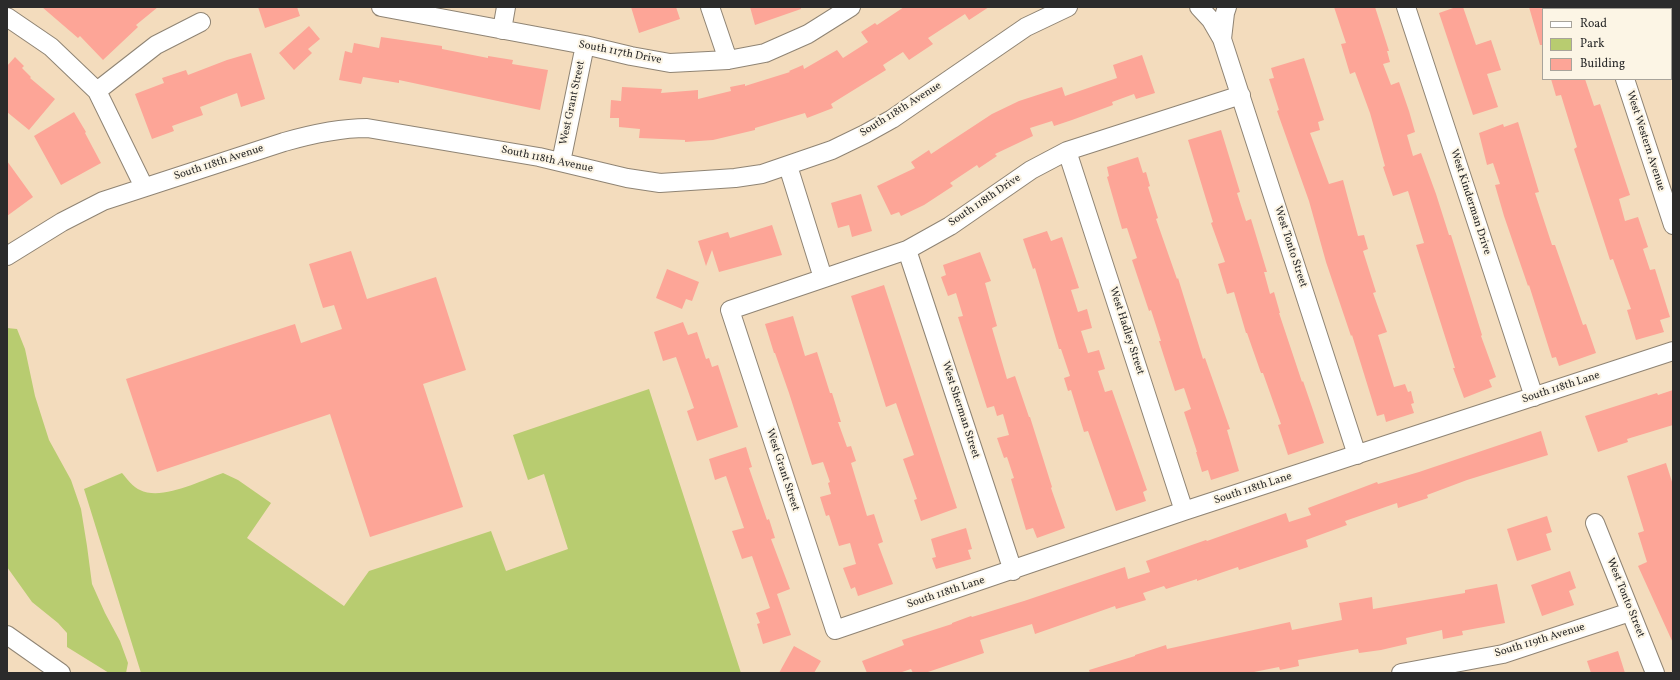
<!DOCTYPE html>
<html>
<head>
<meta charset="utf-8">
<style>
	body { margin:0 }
	#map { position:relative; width:1680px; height:680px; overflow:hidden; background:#f3dcbd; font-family:Vollkorn,serif }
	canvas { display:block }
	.frame { position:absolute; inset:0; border:8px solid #2b2b2b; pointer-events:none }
	.legend { position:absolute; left:1542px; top:8px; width:130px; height:72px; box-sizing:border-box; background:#fcf5e5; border:1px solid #a8a49b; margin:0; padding:5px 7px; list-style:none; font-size:12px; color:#2b2b2b }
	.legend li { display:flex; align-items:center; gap:8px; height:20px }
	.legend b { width:20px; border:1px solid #a8a49b }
</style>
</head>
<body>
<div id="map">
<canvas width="1680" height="680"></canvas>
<div class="frame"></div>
<ul class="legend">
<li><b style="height:5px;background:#fff"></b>Road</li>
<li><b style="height:11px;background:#b8cc70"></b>Park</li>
<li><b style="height:11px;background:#fda597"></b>Building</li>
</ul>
</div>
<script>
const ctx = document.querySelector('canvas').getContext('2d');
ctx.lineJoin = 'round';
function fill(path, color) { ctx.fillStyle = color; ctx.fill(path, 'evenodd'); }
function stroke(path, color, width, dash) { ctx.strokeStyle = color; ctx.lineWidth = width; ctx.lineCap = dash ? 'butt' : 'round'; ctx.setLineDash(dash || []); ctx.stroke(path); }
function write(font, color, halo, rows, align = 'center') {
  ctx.font = font + ' Vollkorn,serif'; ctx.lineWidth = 4; ctx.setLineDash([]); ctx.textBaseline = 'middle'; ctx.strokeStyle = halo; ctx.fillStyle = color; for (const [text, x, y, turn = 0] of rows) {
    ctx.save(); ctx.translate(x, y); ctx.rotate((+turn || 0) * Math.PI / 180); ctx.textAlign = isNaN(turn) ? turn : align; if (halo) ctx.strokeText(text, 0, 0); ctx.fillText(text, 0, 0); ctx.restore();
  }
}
fill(new Path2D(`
	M7 328 17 329 25 349 35 396 49 440 71 480 81 509 87 546 92 584 105 613 120 641 128 663 126 673H109L67 647V633L58 623 32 602 7 567Z
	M649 389 741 673H141L84 489 122 473C127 479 133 487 140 490 162 501 202 480 223 473L238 480 271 503 247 538 344 606 369 571 491 531 506 571 568 549 544 474 528 480 513 435Z`), '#b8cc70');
fill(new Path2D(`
	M42 7H158L136 25 138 27 103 60 80 36 78 38Z
	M258 7H297L300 16 265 28Z
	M631 7H676L680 19 639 33Z
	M750 7H801V9L755 25Z
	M904 7H989L969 20 965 14 928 38 933 44 909 60 903 52 883 65 886 70 831 104 833 108 807 118 805 113 755 128V130L713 140 685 142V140L639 138 640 129 619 127V118H610L611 100 621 101 622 87 662 89 661 93 698 90V99L731 91 730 87 745 84V86L790 72 789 71 803 65 804 69 837 50 843 58 868 42 861 32 875 23 877 25Z
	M1334 7H1375L1389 51H1387L1390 62 1383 64 1391 85 1399 82 1409 111 1415 132 1407 135 1413 156 1421 153 1436 194 1449 235H1451L1482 335 1481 336 1496 377 1489 380 1492 387 1464 398 1453 368H1455L1416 245 1424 243 1408 191 1393 196 1383 167 1385 166 1370 113 1355 72 1350 74 1341 44 1346 43Z
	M1456 7H1463L1476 45 1491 40 1501 70 1487 74 1498 107 1473 115 1439 13Z
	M1529 7H1543V45H1540Z
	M309 26 320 39 308 49 312 53 294 70 279 53Z
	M381 37 442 46V49L488 58V56L513 60 512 64 548 70 540 110 399 80V83L363 77 361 84 339 80 345 51 352 53 354 43 379 48Z
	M251 53 265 99 241 107 237 93 200 107 203 115 172 126 174 131 152 139 135 94 164 83 162 78 186 70 188 75 227 60Z
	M1142 55 1155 93 1136 99 1134 94 1112 102 1113 105 1072 120 1054 126 1052 121 1030 128 1033 136 995 154 997 156 979 168 977 165 950 183 953 186 924 205 901 216 899 212 891 215 877 186 915 168 911 162 929 150 931 154 992 114 1019 101 1062 87 1065 96 1117 78 1113 65Z
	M15 57 24 66 22 68 31 77 30 78 55 99 29 130 7 112V66Z
	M1304 58 1324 120 1318 122 1320 130 1310 133 1329 184 1343 180 1358 236 1364 235 1368 249 1363 251 1376 292 1373 293 1387 332 1378 335 1394 387 1405 384 1408 392 1411 391 1414 403 1411 404 1414 413 1386 422 1384 414 1377 416 1352 335 1351 336 1326 262 1309 201 1277 111 1279 110 1269 79 1274 78 1271 68Z
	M1551 79H1585L1594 106 1600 104 1630 195 1619 199 1625 221 1638 217 1648 247 1643 249 1650 270 1655 269 1670 317 1660 320 1664 332 1636 340 1627 310 1631 309 1613 259 1610 260 1600 229 1574 149 1577 147 1561 95 1556 96Z
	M74 112 86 132 85 133 101 163 61 185 34 136Z
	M1518 122 1539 192 1535 193 1552 245H1555L1583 325 1586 324 1596 353 1559 366 1556 357 1552 358 1529 285 1528 286 1504 216 1495 185 1500 184 1493 163 1487 165 1479 133 1503 124 1504 127Z
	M1221 130 1240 192 1237 193 1246 221 1251 219 1267 272H1264L1270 294 1274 292 1280 313H1279L1302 382 1303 381 1314 413 1324 443 1288 455 1278 425 1281 424 1263 373H1261L1247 333H1246L1234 292 1227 294 1218 264 1225 262 1211 223 1213 222 1188 140Z
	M1138 157 1143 173 1146 172 1150 186 1148 187 1158 218 1156 219 1177 279 1178 278 1203 359 1205 358 1230 429 1227 430 1239 471 1211 480 1208 470 1202 472 1196 452H1197L1184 412 1191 409 1184 388 1175 391 1159 341H1161L1151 310 1149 311 1132 260 1137 258 1127 228 1122 229 1107 177 1109 176 1107 167Z
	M7 161 33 197 7 216Z
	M861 194 872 231 852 237 849 225 838 228 831 203Z
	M772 225 782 255 719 272 712 250 706 266 698 241 728 232 730 238Z
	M1047 231 1051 241 1062 237 1079 288 1071 290 1078 312 1087 309 1092 328 1081 331 1088 353 1099 350 1105 369 1098 371 1105 392 1112 390 1147 490 1143 492 1146 501 1116 511 1088 431 1084 432 1071 390 1068 391 1064 378 1070 376 1061 349H1059L1035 268 1033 269 1023 239Z
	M351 251 367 299 436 277 466 370 423 384 463 507 370 537 330 414 157 472 126 379 295 324 301 343 342 329 334 305 323 308 309 264Z
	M980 252 991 281 985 283 997 326 992 328 1007 379 1015 376 1029 417H1030L1052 487 1051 488 1065 528 1037 538 1033 528 1026 530 1011 479 1014 478 1007 457 1004 458 997 438 1009 435 1003 414 997 416 994 406 987 408 958 317 963 316 956 293 948 296 941 277 946 275 943 265Z
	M667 269 699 282 692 301 686 299 682 309 656 298Z
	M884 285 957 508 921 521 914 500 917 499 903 459 914 455 896 403 886 407 851 296Z
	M793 316 805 356 817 352 830 393H832L841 422H838L847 447 851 446 856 461 851 463 867 516 874 514 883 542 878 544 893 584 858 596 855 587 851 589 843 568 856 564 850 543 839 546 829 515 826 516 820 497 831 494 828 483 830 482 823 462 812 465 789 393 775 353H774L765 324Z
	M683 322 688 335 697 332 706 359 709 358 712 367 718 365 738 427 697 441 687 411 694 408 676 357 663 361 654 332Z
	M1673 390V425L1627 439 1628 442 1598 452 1585 416 1657 393 1658 395Z
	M1541 431 1548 455 1467 480 1427 495 1428 498 1398 508 1397 503 1345 521 1347 525 1306 540 1308 547 1239 570 1238 567 1197 581V579L1166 589 1164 586 1143 593 1146 600 1116 609 1115 606 1035 634 1032 624 980 640 984 653 925 673H913L911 669 899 673H867L862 661 904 645 902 640 952 624V623L971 616 972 617 1024 601 1125 567 1128 579 1150 572 1146 561 1206 540 1207 541 1286 513 1289 522 1311 515 1308 508 1348 493 1377 482 1378 484 1419 472Z
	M746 447 752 467 749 468 767 520 769 519 775 538 771 539 790 589 777 594 791 635 763 644 757 624 760 623 756 613 770 608 752 556 742 559 732 531 744 528 726 476 715 480 709 459Z
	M1666 463 1673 485V643L1638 566 1647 562 1638 533 1644 531 1627 476Z
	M1547 516 1552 532 1546 534 1551 550 1517 561 1507 529Z
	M966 528 972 549 968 550 971 559 936 569 932 558 936 557 931 539Z
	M1570 571 1576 588 1569 591 1574 605 1542 616 1531 585Z
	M1497 584 1505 623 1462 631 1463 635 1443 639 1442 630 1406 638 1407 644 1381 650 1359 653 1358 649 1298 660 1299 666 1280 670 1279 667 1249 673H1090L1089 670 1135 656V655L1166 645 1167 649 1290 622 1292 630 1342 620 1339 603 1372 597 1373 609 1465 593V590Z
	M794 646 821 661 814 673H779Z
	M1618 651 1625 673H1591L1587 661Z`), '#fda597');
const minor = new Path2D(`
	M381 7 585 45 631 56 670 63 728 60 765 53 808 34 851 7
	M710 7 728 60
	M1199 7 1211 20 1222 39 1357 455
	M1406 7 1534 397
	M1601 7 1602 9
	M7 17 51 47 97 91 144 187
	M502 30 506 7
	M1222 39 1225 13 1227 7
	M1625 79 1673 225
	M97 91 156 45 201 22
	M1241 95 1067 151 1031 170 950 226 907 250 730 310 835 630 1184 511 1673 351
	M1067 151 1184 511
	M561 162 585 45
	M788 166 823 278
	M907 250 1013 571
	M7 256 62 222 103 201 284 142C312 134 338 128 367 128L539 157 627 178 660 183 735 178 762 174 832 150 865 134 892 119 1026 27 1068 7
	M1595 523 1655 673
	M7 635 61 673
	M1401 673 1503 654 1630 612`);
stroke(minor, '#8f8474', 20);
stroke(minor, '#fff', 18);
write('11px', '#2b2b2b', '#fcf5e5', [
	["South 117th Drive",620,53,11],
	["West Grant Street",573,103,-78],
	["South 118th Avenue",901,110,-32],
	["West Western Avenue",1645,141,72],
	["South 118th Avenue",547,160,12],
	["South 118th Avenue",219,163,-18],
	["South 118th Drive",985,201,-34],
	["West Kinderman Drive",1470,202,72],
	["West Tonto Street",1290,247,72],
	["West Hadley Street",1126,331,72],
	["South 118th Lane",1561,388,-18],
	["West Sherman Street",960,410,72],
	["West Grant Street",782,470,72],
	["South 118th Lane",1253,489,-18],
	["South 118th Lane",946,593,-18],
	["West Tonto Street",1625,598,68],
	["South 119th Avenue",1540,641,-17]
]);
</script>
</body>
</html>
